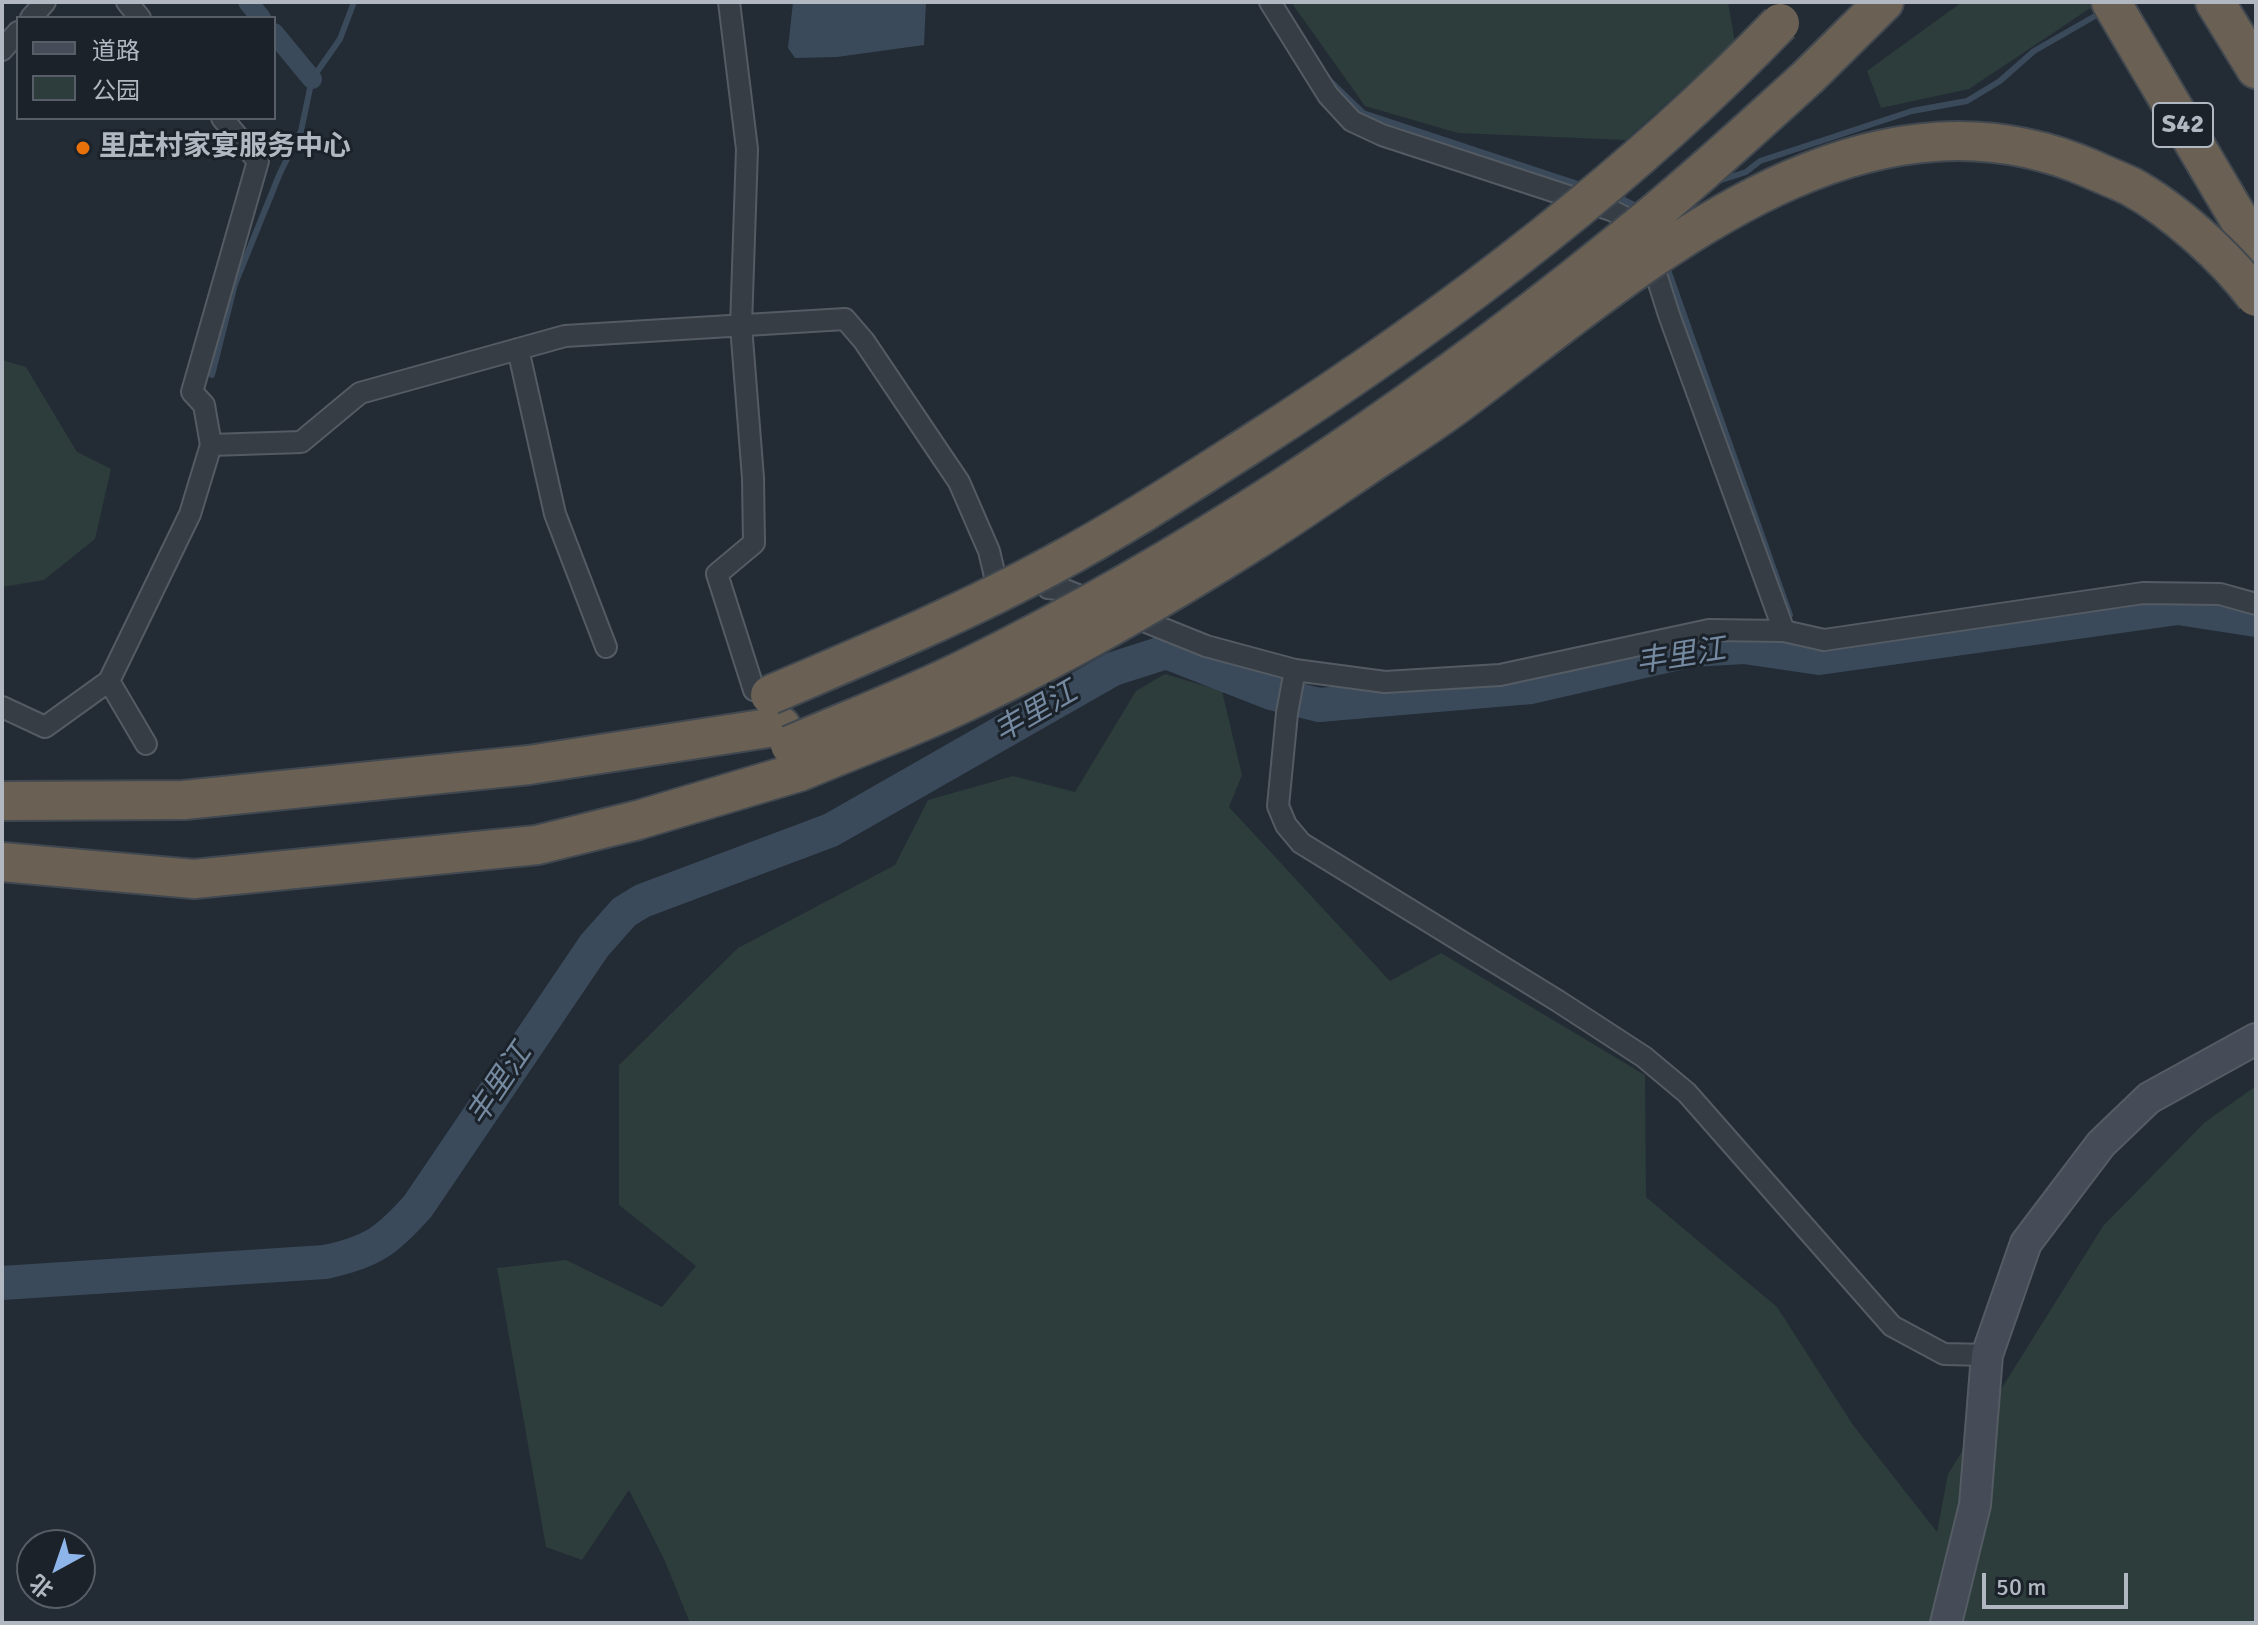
<!DOCTYPE html>
<html>
<head>
<meta charset="utf-8">
<style>
	body { margin:0 }
	#map { position:relative; width:2258px; height:1625px; overflow:hidden; background:#232b34; font-family:Signika,"Noto Sans SC",sans-serif }
	canvas { display:block }
	.frame { position:absolute; inset:0; border:4px solid #b1b8c2; pointer-events:none }
	.legend { position:absolute; left:16px; top:16px; width:260px; height:104px; box-sizing:border-box; background:#1b222a; border:2px solid #575e67; margin:0; padding:10px 14px; list-style:none; font-size:24px; color:#b1b8c2 }
	.legend li { display:flex; align-items:center; gap:16px; height:40px }
	.legend b { width:40px; border:2px solid #575e67 }
	.north { position:absolute; left:16px; top:1529px; width:80px; height:80px; box-sizing:border-box; background:#1b222a; border:2px solid #575e67; border-radius:50%; rotate:220deg; font-size:22px; font-weight:700; line-height:32px; text-align:center; color:#b1b8c2 }
	.north::after { content:''; display:block; margin:auto; width:28px; height:36px; background:#8eb5e9; clip-path:polygon(50% 0,100% 100%,50% 72%,0 100%) }
	.scale { position:absolute; left:1982px; top:1573px; width:146px; height:36px; box-sizing:border-box; border:4px solid #b1b8c2; border-top:0; padding-left:10px; font-size:24px; line-height:28px; white-space:nowrap; color:#b1b8c2; -webkit-text-stroke:6px #1b222a; paint-order:stroke }
</style>
</head>
<body>
<div id="map">
<canvas width="2258" height="1625"></canvas>
<div class="frame"></div>
<ul class="legend">
<li><b style="height:10px;background:#454c58"></b>道路</li>
<li><b style="height:22px;background:#2c3d3c"></b>公园</li>
</ul>
<div class="north">北</div>
<div class="scale">50 m</div>
</div>
<script>
const ctx = document.querySelector('canvas').getContext('2d');
ctx.lineJoin = 'round';
function fill(path, color) { ctx.fillStyle = color; ctx.fill(path, 'evenodd'); }
function stroke(path, color, width, dash) { ctx.strokeStyle = color; ctx.lineWidth = width; ctx.lineCap = dash ? 'butt' : 'round'; ctx.setLineDash(dash || []); ctx.stroke(path); }
function write(font, color, halo, rows, align = 'center') {
  ctx.font = font + ' Signika,"Noto Sans SC",sans-serif'; ctx.lineWidth = 6; ctx.setLineDash([]); ctx.textBaseline = 'middle'; ctx.strokeStyle = halo; ctx.fillStyle = color; for (const [text, x, y, turn = 0] of rows) {
    ctx.save(); ctx.translate(x, y); ctx.rotate((+turn || 0) * Math.PI / 180); ctx.textAlign = isNaN(turn) ? turn : align; if (halo) ctx.strokeText(text, 0, 0); ctx.fillText(text, 0, 0); ctx.restore();
  }
}
fill(new Path2D(`
	M1291 2H1728L1735 42 1626 140 1458 133 1365 106Z
	M1962 2H2088L2092 7 1969 89 1881 108 1867 71Z
	M2 360 26 367 77 452 111 469 95 539 44 580 2 587Z
	M1165 674 1222 691 1242 775 1229 807 1390 981 1441 953 1645 1075 1646 1197 1777 1307 1853 1425 1937 1532 1948 1474 2103 1226 2205 1122 2256 1086V1623H690L664 1559 629 1490 582 1560 546 1547 497 1268 566 1260 662 1307 696 1266 619 1205V1065L738 948 895 865 928 800 1013 776 1075 792 1136 691Z`), '#2c3d3c');
fill(new Path2D(`
	M793 2H926L924 45 837 57 795 58 788 48Z`), '#3a4a5b');
stroke(new Path2D(`
	M1329 80 1363 113 1584 186
	M1715 182 1746 172 1760 161 1912 111 1967 101 2000 81 2034 51 2102 12
	M1614 195 1640 208
	M1666 264 1790 615
	M212 375 235 284 280 173 301 131 312 79 340 39 354 2
	M1803 652 1804 656`), '#3a4a5b', 6);
stroke(new Path2D(`
	M248 2 261 18
	M274 33 312 79`), '#3a4a5b', 20);
stroke(new Path2D(`
	M2 1283 325 1262C372 1252 387 1241 418 1206L594 946 624 912 642 901 831 830 1113 669 1166 652 1271 693 1319 705 1531 687 1692 650 1744 647 1819 658 2178 608 2256 620`), '#3a4a5b', 34);
const street = new Path2D(`
	M127 2 140 18
	M729 2 747 149 741 326 753 478 754 543 717 574 754 690
	M1270 2 1328 95 1352 121 1382 135 1611 210 1628 219 1644 236 1669 315 1784 631
	M31 18 45 2
	M2 50 18 32
	M518 349 555 514 606 647
	M211 445 301 442 360 393 565 336 845 319 864 341 959 482 989 551 999 593
	M1048 588 1065 590 1095 602
	M1129 615 1206 646 1295 670 1385 682 1500 675 1709 630 1784 631 1824 640 2143 593 2220 594 2256 604
	M1295 670 1287 713 1278 806 1286 825 1301 843 1558 1001 1644 1057 1687 1093 1892 1326 1944 1354 1987 1355
	M109 681 146 744
	M2 707 45 727 109 681 190 514 211 445 204 405 192 392 258 161 222 118`);
const secondary = new Path2D(`
	M1946 1623 1975 1505 1987 1355 2026 1243 2101 1144 2149 1098 2256 1039`);
const highway = new Path2D(`
	M2111 2 2256 248
	M2215 2 2256 69
	M1808 77 1884 2
	M2 801 184 800 529 765 781 726
	M2 862 194 879 537 845 638 820 799 772`);
stroke(street, '#545b63', 24);
stroke(secondary, '#545b63', 34);
stroke(highway, '#414850', 42);
stroke(street, '#363d45', 20);
stroke(secondary, '#454c58', 30);
stroke(highway, '#6a6154', 38);
const highwayBridge = new Path2D(`
	M770 695C866 654 962 614 1054 564 1121 528 1184 487 1248 446 1439 324 1623 186 1780 23
	M790 745C848 720 908 697 965 669 1197 555 1413 409 1613 247 1681 193 1744 135 1808 77
	M799 772C858 747 920 725 978 696 1074 650 1167 596 1257 539 1295 515 1332 489 1369 464 1402 442 1436 421 1467 397 1641 267 1856 67 2091 169 2104 175 2117 180 2130 186 2174 210 2226 257 2256 297`);
stroke(highwayBridge, '#414850', 42, []);
stroke(highwayBridge, '#6a6154', 38);
for (const [x, y, r, color] of [
	[83,148,8,"#e8710a"]
]) { const dot = new Path2D(); dot.arc(x, y, r, 0, 2 * Math.PI); ctx.fillStyle = color; ctx.fill(dot); stroke(dot, '#1b222a', 3); }
for (const [x, y, w] of [
	[2183,125,60]
]) { const box = new Path2D(); box.roundRect(x - w / 2, y - 22, w, 44, 6); ctx.fillStyle = '#1b222a'; ctx.fill(box); stroke(box, '#b1b8c2', 2); }
write('bold 26px', '#b1b8c2', null, [
	["S42",2183,125]
]);
write('bold 28px', '#b1b8c2', '#1b222a', [
	["里庄村家宴服务中心",99,148]
], 'left');
write('italic 30px', '#758aa1', '#1b222a', [
	["丰里江",1681,657,-9],
	["丰里江",1036,713,-30],
	["丰里江",500,1085,-56]
]);
</script>
</body>
</html>
